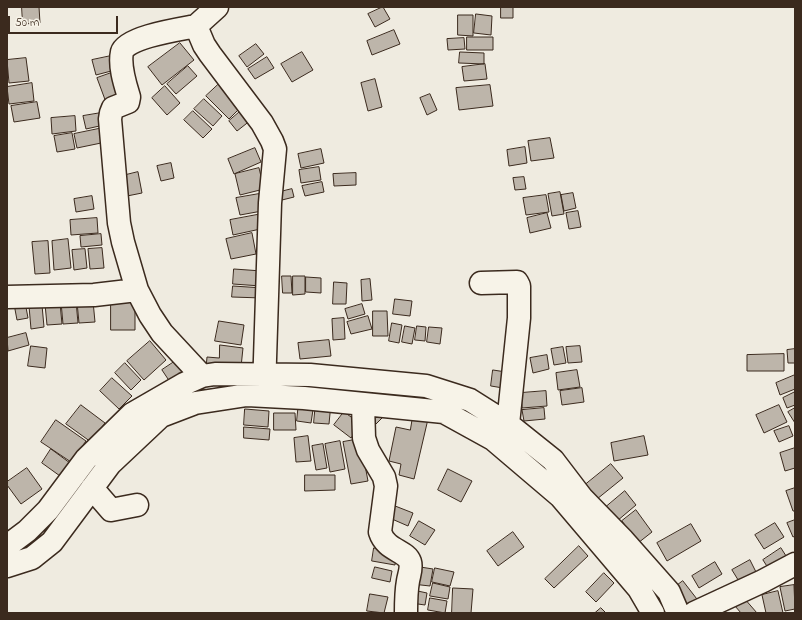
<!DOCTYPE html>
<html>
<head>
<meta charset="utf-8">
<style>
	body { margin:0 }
	#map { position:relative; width:802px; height:620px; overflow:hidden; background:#efebe0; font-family:"Indie Flower",sans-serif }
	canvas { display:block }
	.frame { position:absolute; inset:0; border:8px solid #3b2a1e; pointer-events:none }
	.scale { position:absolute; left:8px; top:16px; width:110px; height:18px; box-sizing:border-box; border:2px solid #3b2a1e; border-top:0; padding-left:5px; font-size:12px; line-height:14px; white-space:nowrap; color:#3b2a1e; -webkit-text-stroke:3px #f7f3e8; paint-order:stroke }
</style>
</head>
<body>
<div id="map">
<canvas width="802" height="620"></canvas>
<div class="frame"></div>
<div class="scale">50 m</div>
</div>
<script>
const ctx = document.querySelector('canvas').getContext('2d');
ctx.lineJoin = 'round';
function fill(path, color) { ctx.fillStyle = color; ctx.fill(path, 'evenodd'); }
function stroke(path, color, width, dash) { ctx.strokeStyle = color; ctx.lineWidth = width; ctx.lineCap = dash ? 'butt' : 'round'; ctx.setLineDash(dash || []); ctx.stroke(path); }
const building = new Path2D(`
	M22 7H39L40 23 23 24Z
	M383 7 390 19 375 27 368 14Z
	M501 7H513V18H501Z
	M476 14 492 16 491 35 474 33Z
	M458 15H473V36L458 35Z
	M394 30 400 44 372 55 367 41Z
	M467 37H493V50H467Z
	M464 38 465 49 448 50 447 39Z
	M180 43 194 60 162 85 148 67Z
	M256 44 264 54 247 67 239 56Z
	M302 52 313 70 292 82 281 64Z
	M460 52 484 53V64L459 63Z
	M111 56 115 70 96 75 92 60Z
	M267 57 274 68 255 79 248 69Z
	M26 58 29 81 9 83 7 60Z
	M485 64 487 79 464 81 462 67Z
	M188 66 197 76 176 94 167 84Z
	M117 71 127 99 107 105 97 78Z
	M375 79 382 107 368 111 361 83Z
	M32 83 34 101 9 104 7 87Z
	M220 83 242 106 229 119 206 96Z
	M490 85 493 106 459 110 456 88Z
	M165 86 180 103 167 115 152 98Z
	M430 94 437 110 427 115 420 98Z
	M204 99 222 116 213 126 194 109Z
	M37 102 40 118 14 122 11 106Z
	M242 110 251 120 237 131 229 121Z
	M193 111 212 129 203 138 184 120Z
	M101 113 104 125 86 129 83 116Z
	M75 116 76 131 52 134 51 118Z
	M103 128 106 142 77 148 74 134Z
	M72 133 75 149 57 152 54 136Z
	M550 138 554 158 531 161 528 141Z
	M525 147 527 163 509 166 507 150Z
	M255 148 261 162 234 174 228 159Z
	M321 149 324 163 301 168 298 154Z
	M171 163 174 178 161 181 157 166Z
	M319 167 321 180 301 183 299 170Z
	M259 168 264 189 240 195 235 174Z
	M138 172 142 193 127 196 122 176Z
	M356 173V185L334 186 333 174Z
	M524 177 526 189 515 190 513 178Z
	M322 182 324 192 305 196 302 186Z
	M292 189 294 197 282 200 280 192Z
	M560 192 564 214 552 216 548 194Z
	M573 193 576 208 564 211 561 195Z
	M259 194 262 211 240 215 236 198Z
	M546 195 549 212 526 215 523 198Z
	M92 196 94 209 76 212 74 199Z
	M578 211 581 227 569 229 566 213Z
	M547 213 551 228 530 233 527 218Z
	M262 214 265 228 233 235 230 220Z
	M97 218 98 233 71 235 70 220Z
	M252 233 256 254 231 259 226 239Z
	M101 234 102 245 81 247 80 236Z
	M68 239 71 268 54 270 52 241Z
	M48 241 50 273 35 274 32 242Z
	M102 248 104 268 90 269 88 249Z
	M85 249 87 268 74 270 72 250Z
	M234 269 262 271 261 286 233 284Z
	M282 276H291L292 293H283Z
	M293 276H305V294L293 295Z
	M306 277 321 278V293L306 292Z
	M370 279 372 300 362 301 361 280Z
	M334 282 347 283 346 304H333Z
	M233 286 263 288 262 298 232 297Z
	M111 299H135V330H111Z
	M395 299 412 301 410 316 393 314Z
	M76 301 78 323 63 324 61 302Z
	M93 301 95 322 79 323 77 302Z
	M25 302 28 318 17 320 14 304Z
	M60 303 62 324 47 325 45 304Z
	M362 304 365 314 348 319 345 309Z
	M42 305 44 327 31 329 29 306Z
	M373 311H387L388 336H373Z
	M368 316 372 329 351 334 347 322Z
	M344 318 345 339 333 340 332 319Z
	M219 321 244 325 241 345 215 341Z
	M392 323 402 325 399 343 389 341Z
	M405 326 415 328 412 344 402 342Z
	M417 326 426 327 425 341 415 340Z
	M429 327 442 328 440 344 427 342Z
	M26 333 29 345 8 351 7 338Z
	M329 340 331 356 300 359 298 343Z
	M150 341 166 360 144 380 127 361Z
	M220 345 243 348 241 367 206 368 207 357 219 358Z
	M31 346 47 348 45 368 28 366Z
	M580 346 582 362 568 363 566 347Z
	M563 347 566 363 554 365 551 349Z
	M795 349V363H788L787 350Z
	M784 354V371H747V355Z
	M547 355 549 369 533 373 530 358Z
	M177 360 187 375 172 385 162 370Z
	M125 363 141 380 131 390 115 373Z
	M493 370 506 372 503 388 491 386Z
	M577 370 580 387 558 390 556 373Z
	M795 375V389L780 395 776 383Z
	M112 378 132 396 119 409 100 391Z
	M582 388 584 402 562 405 560 391Z
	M546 391 547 406 522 408 521 393Z
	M795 392V405L787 408 783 398Z
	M299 401 314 403 311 423 297 421Z
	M316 401 331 403 329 424 314 423Z
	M81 405 105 423 91 442 66 424Z
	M779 405 787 422 764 433 756 415Z
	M544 408 545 419 524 421 522 410Z
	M795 408V423L788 412Z
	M245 409 269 411 268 427 244 425Z
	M374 409 383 417 375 425 366 417Z
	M344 412 361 424 351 438 334 425Z
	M274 413H295L296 430H274Z
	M413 416 428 419 414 479 399 475 401 464 389 461 396 427 410 430Z
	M56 420 86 441 71 462 41 442Z
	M789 426 793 436 779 442 774 431Z
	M244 427 270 429 269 440 244 438Z
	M308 436 311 461 296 462 294 438Z
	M644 436 648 455 614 461 611 443Z
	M360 439 368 481 351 484 343 442Z
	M340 441 345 469 330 472 325 444Z
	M323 444 327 468 316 470 312 446Z
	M795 448V468L785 471 780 453Z
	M51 449 70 463 60 476 42 463Z
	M611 464 623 478 597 499 585 485Z
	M27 468 42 489 21 504 7 485V482Z
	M448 469 472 481 461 502 438 490Z
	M305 475H335V490L305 491Z
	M795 488V511H793L786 491Z
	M625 491 636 505 617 521 606 507Z
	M390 504 413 513 408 526 385 516Z
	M636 510 652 532 638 543 622 521Z
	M795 520V536L793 537 787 523Z
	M419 521 435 530 425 545 410 536Z
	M775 523 784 537 764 549 755 535Z
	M691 524 701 541 667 561 657 543Z
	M513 532 524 547 498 566 487 551Z
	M579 546 588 556 554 588 545 579Z
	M374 548 397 552 395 565 372 561Z
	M781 548 788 559 770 571 763 560Z
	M750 560 757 574 740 583 732 570Z
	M715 562 722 574 699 588 692 576Z
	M414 566 433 569 430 586 412 584Z
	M375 567 392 571 390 582 372 578Z
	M435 568 454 572 450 586 432 582Z
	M604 573 614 583 596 602 586 592Z
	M683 581 700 603 688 612 671 590Z
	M433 583 450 587 448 599 430 596Z
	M794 585 795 609 785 611 780 587Z
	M453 588 473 589 471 613H452Z
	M413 590 427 593 425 605 411 603Z
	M778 591 783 613H766L762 595Z
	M370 594 388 597 384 613 367 611Z
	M430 598 447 601 445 613 428 610Z
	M744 598 757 613H741L735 606Z
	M601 608 606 613H595Z`);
fill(building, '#bdb5aa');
stroke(building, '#3b2a1e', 1);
const minor = new Path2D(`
	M217 7 196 26 204 45 210 54 262 123 272 141 275 149 270 203 264 390
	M196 26C181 29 126 37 122 52 119 66 125 84 129 97L128 102 113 108 111 113 110 119 119 223 123 242 137 290 150 315 162 333 202 376
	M481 283 517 282 519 286V318L508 424
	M7 297 94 295 137 290
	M363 404 364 438 368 450 384 477 386 486 380 532C386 551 406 550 410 562 412 568 409 575 408 581 406 592 406 603 406 613
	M92 488 111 510 137 505
	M7 545 11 543 27 531 48 510 86 459 132 414 184 384 202 376 215 374 310 375 426 386 470 400 508 424 553 460 582 498 623 540 669 592 678 613
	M7 566 32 558 52 542 110 464 161 416 195 403 247 395 304 398 444 412 493 439 560 496 639 589 653 613
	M694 613 763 581 795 564`);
stroke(minor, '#3b2a1e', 25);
stroke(minor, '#f7f3e8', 22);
</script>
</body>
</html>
